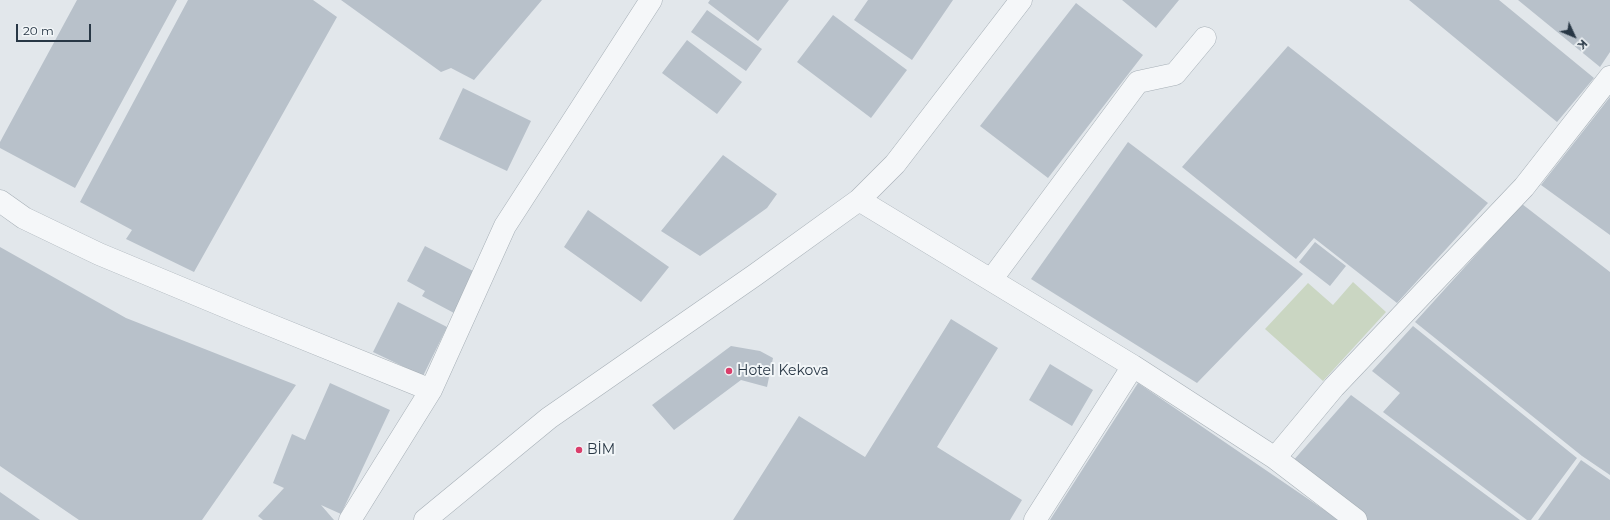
<!DOCTYPE html>
<html>
<head>
<meta charset="utf-8">
<style>
	body { margin:0 }
	#map { position:relative; width:1610px; height:520px; overflow:hidden; background:#e2e7eb; font-family:Montserrat,sans-serif }
	canvas { display:block }
	.north { position:absolute; left:1554px; top:16px; width:40px; height:40px; -webkit-text-stroke:3px #f2f6f8; paint-order:stroke; rotate:134deg; font-size:11px; font-weight:700; line-height:16px; text-align:center; color:#283745 }
	.north::after { content:''; display:block; margin:auto; width:14px; height:18px; background:#283745; clip-path:polygon(50% 0,100% 100%,50% 72%,0 100%) }
	.scale { position:absolute; left:16px; top:24px; width:75px; height:18px; box-sizing:border-box; border:2px solid #283745; border-top:0; padding-left:5px; font-size:12px; line-height:14px; white-space:nowrap; color:#283745; -webkit-text-stroke:3px #f2f6f8; paint-order:stroke }
</style>
</head>
<body>
<div id="map">
<canvas width="1610" height="520"></canvas>
<div class="north">K</div>
<div class="scale">20 m</div>
</div>
<script>
const ctx = document.querySelector('canvas').getContext('2d');
ctx.lineJoin = 'round';
function fill(path, color) { ctx.fillStyle = color; ctx.fill(path, 'evenodd'); }
function stroke(path, color, width, dash) { ctx.strokeStyle = color; ctx.lineWidth = width; ctx.lineCap = dash ? 'butt' : 'round'; ctx.setLineDash(dash || []); ctx.stroke(path); }
function write(font, color, halo, rows, align = 'center') {
  ctx.font = font + ' Montserrat,sans-serif'; ctx.lineWidth = 4; ctx.setLineDash([]); ctx.textBaseline = 'middle'; ctx.strokeStyle = halo; ctx.fillStyle = color; for (const [text, x, y, turn = 0] of rows) {
    ctx.save(); ctx.translate(x, y); ctx.rotate((+turn || 0) * Math.PI / 180); ctx.textAlign = isNaN(turn) ? turn : align; if (halo) ctx.strokeText(text, 0, 0); ctx.fillText(text, 0, 0); ctx.restore();
  }
}
fill(new Path2D(`
	M1353 282 1386 312 1323 381 1265 329 1308 283 1333 305Z`), '#cad6c2');
fill(new Path2D(`
	M77 0H177L75 188 0 148V142Z
	M188 0H313L337 17 194 272 126 239 132 230 80 202Z
	M341 0H542L474 80 451 68 441 72Z
	M710 0H789L758 41 708 3Z
	M868 0H953L912 60 854 20Z
	M1122 0H1179L1156 28Z
	M1409 0H1499L1594 78 1557 122Z
	M1518 0H1610V52L1600 67Z
	M1076 3 1143 55 1048 178 980 126Z
	M707 10 762 49 746 71 691 32Z
	M833 15 907 70 871 118 797 62Z
	M687 40 742 82 717 114 662 73Z
	M1288 46 1488 203 1397 303 1314 238 1296 259 1182 167Z
	M463 88 531 121 507 171 439 139Z
	M1610 97V235L1541 185Z
	M1128 142 1303 274 1197 383 1031 279Z
	M723 155 777 194 767 208 700 256 661 231Z
	M1522 204 1610 272V475L1582 456 1415 322Z
	M588 210 669 267 641 302 564 247Z
	M1315 242 1346 266 1330 286 1299 262Z
	M425 246 475 272 454 313 422 296 425 291 407 281Z
	M0 247 126 318 296 385 202 520H79L0 466Z
	M398 302 447 327 423 376 373 352Z
	M951 319 998 348 937 447 1022 500 1010 520H733L799 416 865 457Z
	M1413 326 1577 458 1531 520H1527L1383 412 1400 393 1372 371Z
	M731 346 760 351 773 358 767 387 741 380 674 430 652 405Z
	M1050 364 1093 390 1072 426 1029 400Z
	M330 383 390 410 341 514 321 505 334 520H263L258 516 284 488 273 483 292 434 305 440Z
	M1138 383 1339 520H1050Z
	M1351 395 1520 520H1366L1292 462Z
	M1581 460 1610 480V520H1538Z
	M0 492 40 520H0Z`), '#b8c1ca');
const minor = new Path2D(`
	M859 200 1133 366 1275 458 1334 387 1524 187 1610 77
	M0 201 24 218 99 254 248 316 431 390
	M991 280 1138 82 1175 74 1205 38
	M1275 458 1356 520
	M350 520 431 390 505 226 651 0
	M425 520 549 418 755 275 859 200 895 164 1021 0
	M1035 520 1133 366`);
stroke(minor, '#a6afb6', 23);
stroke(minor, '#f5f7f9', 22);
for (const [x, y, r, color] of [
	[729,371,4,"#da3e6b"],
	[579,450,4,"#da3e6b"]
]) { const dot = new Path2D(); dot.arc(x, y, r, 0, 2 * Math.PI); ctx.fillStyle = color; ctx.fill(dot); stroke(dot, '#f2f6f8', 1.5); }
write('14px', '#283745', '#f2f6f8', [
	["Hotel Kekova",737,371],
	["BİM",587,450]
], 'left');
</script>
</body>
</html>
